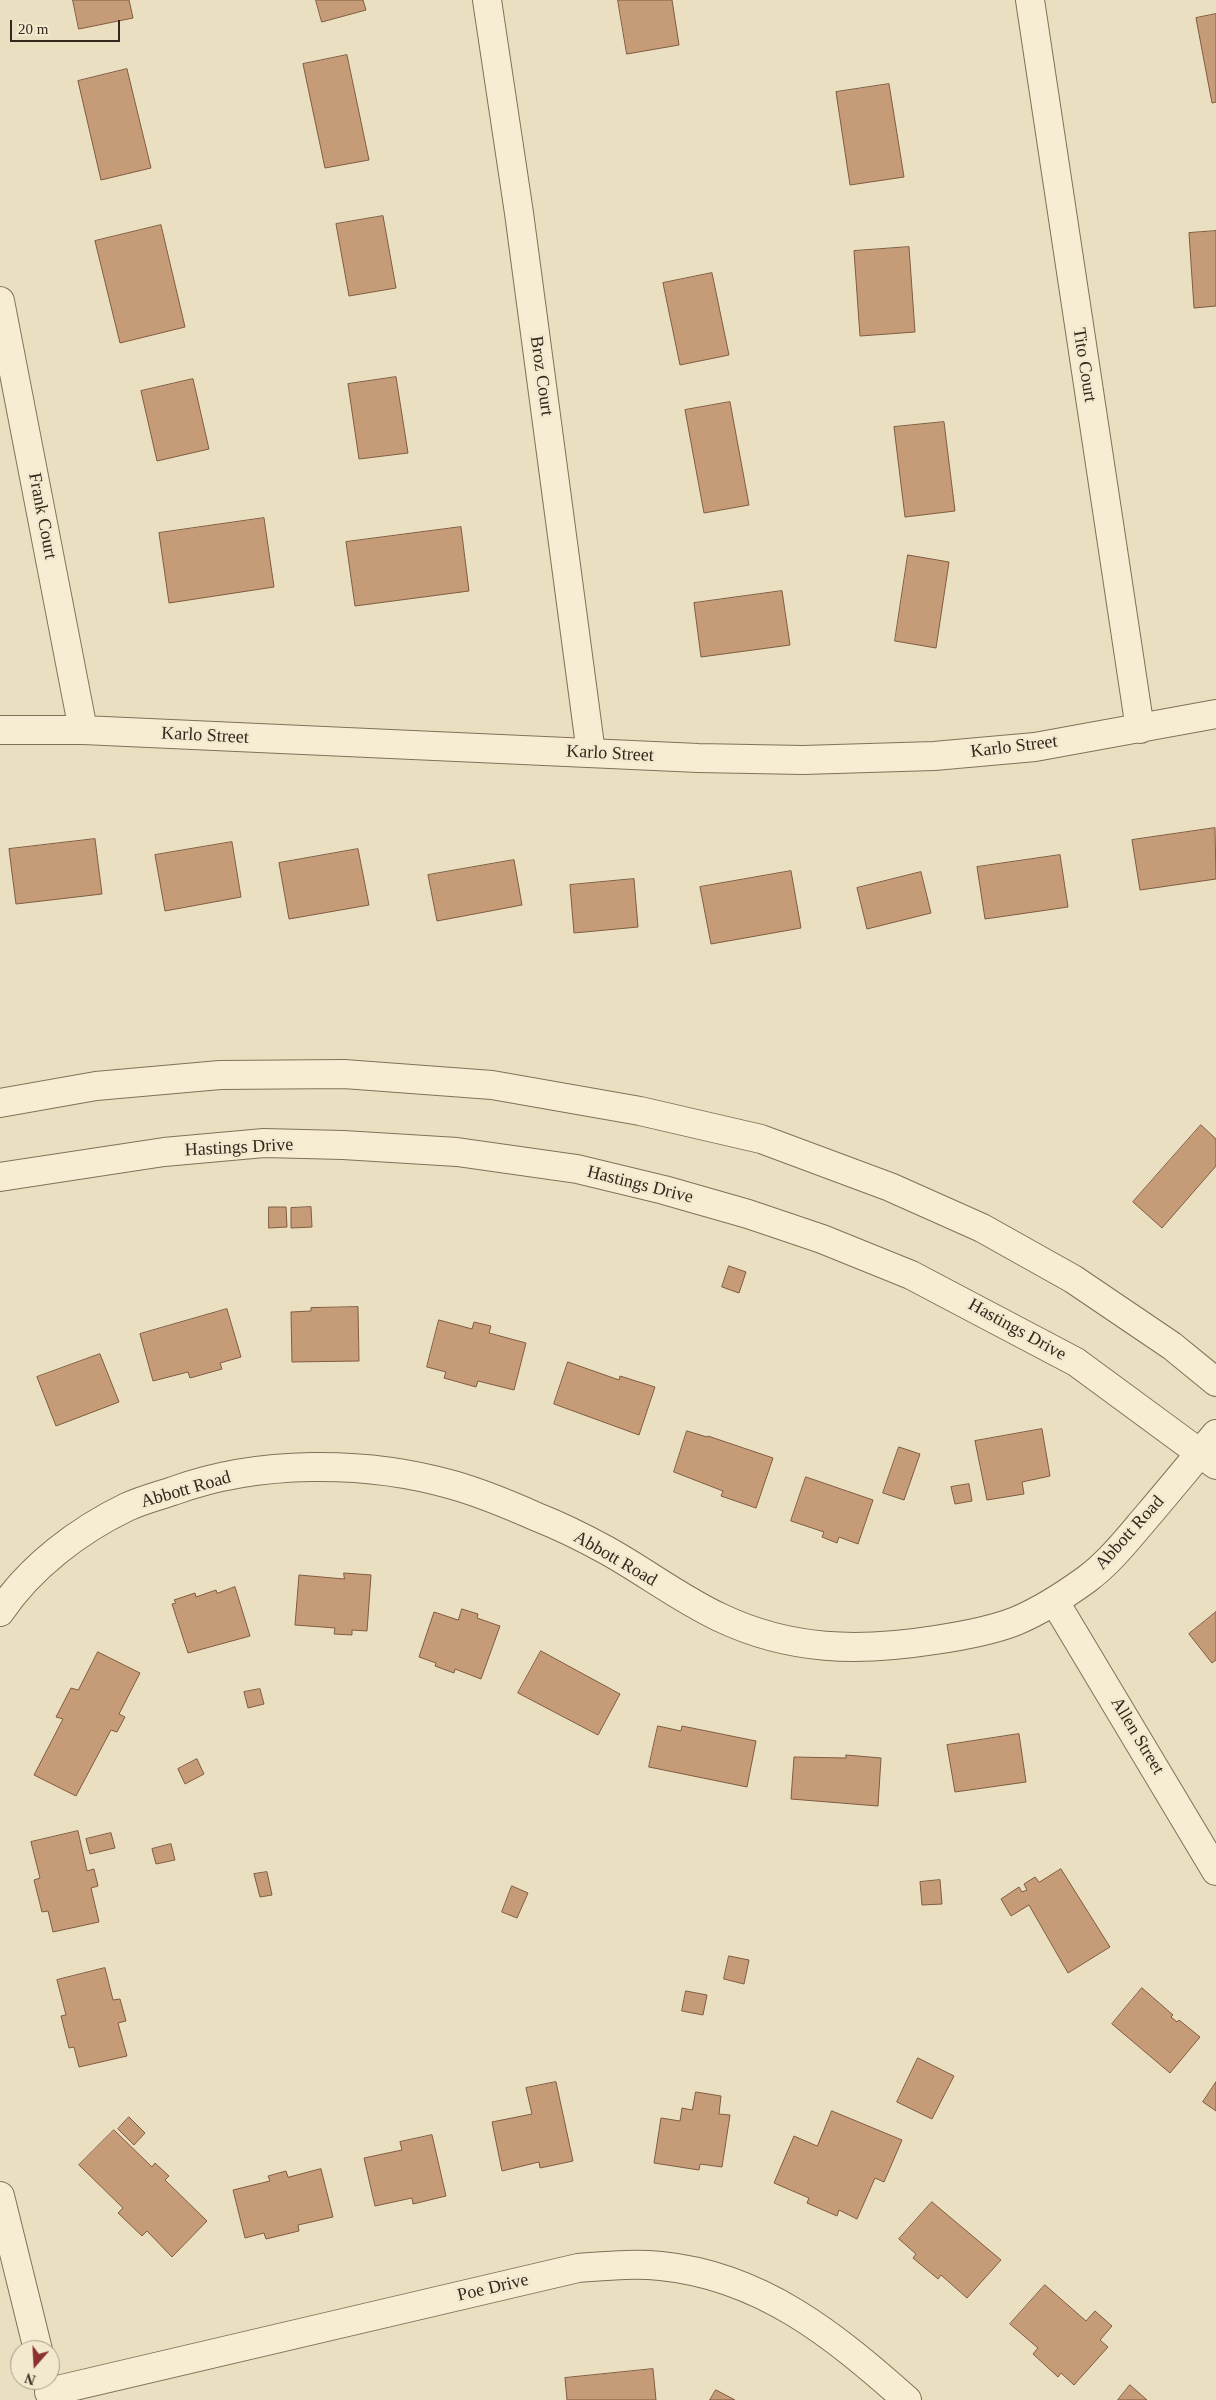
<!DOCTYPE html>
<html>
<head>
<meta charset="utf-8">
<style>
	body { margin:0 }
	#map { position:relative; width:1216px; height:2400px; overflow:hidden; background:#eadfc0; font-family:"Times New Roman",serif }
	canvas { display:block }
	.north { position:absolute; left:10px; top:2340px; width:50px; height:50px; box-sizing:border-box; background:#f2e9cf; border:1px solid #a59c88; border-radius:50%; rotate:199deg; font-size:14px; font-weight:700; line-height:20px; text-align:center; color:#32281d }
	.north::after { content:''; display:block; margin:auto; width:18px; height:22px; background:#8c312e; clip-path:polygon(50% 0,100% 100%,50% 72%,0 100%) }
	.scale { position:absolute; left:10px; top:20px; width:110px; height:22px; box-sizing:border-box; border:2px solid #32281d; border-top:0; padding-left:6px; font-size:15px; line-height:18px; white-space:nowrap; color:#32281d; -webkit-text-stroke:4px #f2e9cf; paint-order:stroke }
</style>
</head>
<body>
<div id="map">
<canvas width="1216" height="2400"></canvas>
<div class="north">N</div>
<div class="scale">20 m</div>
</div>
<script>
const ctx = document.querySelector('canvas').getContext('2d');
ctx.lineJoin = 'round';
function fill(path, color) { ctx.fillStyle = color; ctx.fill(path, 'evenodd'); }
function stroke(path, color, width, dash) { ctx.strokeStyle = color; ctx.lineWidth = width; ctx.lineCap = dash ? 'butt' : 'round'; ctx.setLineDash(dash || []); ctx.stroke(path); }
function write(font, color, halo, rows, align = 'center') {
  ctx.font = font + ' "Times New Roman",serif'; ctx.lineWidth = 5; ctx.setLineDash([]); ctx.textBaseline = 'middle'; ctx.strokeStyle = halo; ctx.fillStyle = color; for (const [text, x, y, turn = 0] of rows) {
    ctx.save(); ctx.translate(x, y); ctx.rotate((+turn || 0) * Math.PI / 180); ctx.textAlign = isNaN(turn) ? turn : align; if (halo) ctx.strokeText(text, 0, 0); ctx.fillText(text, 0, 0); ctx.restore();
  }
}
const building = new Path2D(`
	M73 0H129L133 18 79 29Z
	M316 0H363L366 10 322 22Z
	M618 0H672L679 45 627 54Z
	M1216 14V102L1212 103 1196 18Z
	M347 55 369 160 325 168 303 64Z
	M127 69 151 168 101 180 78 81Z
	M889 84 904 177 850 185 836 92Z
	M383 216 396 288 349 296 336 224Z
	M161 225 185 327 120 343 95 241Z
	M1216 231V306L1194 308 1189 233Z
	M909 247 915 332 860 336 854 251Z
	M712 273 729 355 680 365 663 283Z
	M396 377 408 453 359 459 348 384Z
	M193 379 209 449 157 461 141 391Z
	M730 402 749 505 704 513 685 410Z
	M944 422 955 511 905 517 894 427Z
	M264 518 274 587 169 603 159 533Z
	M461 527 469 591 355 606 346 542Z
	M908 555 949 562 936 648 895 641Z
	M782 591 790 645 701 657 694 603Z
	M1215 828 1216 879 1140 890 1132 840Z
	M95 839 102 894 16 904 9 849Z
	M232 842 241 897 165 911 155 855Z
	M358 849 369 905 289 919 279 863Z
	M1060 855 1068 907 985 919 977 867Z
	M514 860 522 905 437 921 428 875Z
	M791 871 801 928 711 944 700 887Z
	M921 872 931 913 867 929 857 888Z
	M634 879 638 927 574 933 570 885Z
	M1201 1125 1216 1139V1166L1162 1228 1133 1202Z
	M269 1207H286L287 1227 269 1228Z
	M311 1207 312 1227 291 1228V1208Z
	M729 1266 746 1272 739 1293 722 1287Z
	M358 1307 359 1361 292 1362 291 1312 311 1311V1308Z
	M227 1309 241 1357 220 1363 222 1369 190 1378 188 1372 153 1381 140 1334Z
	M439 1320 472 1329 474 1322 491 1326 489 1333 526 1343 514 1390 478 1381 476 1387 444 1378 446 1372 427 1367Z
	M100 1354 119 1402 56 1426 37 1377Z
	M568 1362 619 1380 620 1376 655 1387 639 1435 554 1404Z
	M1042 1429 1050 1476 1022 1482 1024 1494 987 1500 975 1441Z
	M687 1431 707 1437 708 1436 773 1458 756 1508 721 1496 723 1491 674 1472Z
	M899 1447 920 1454 904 1500 883 1493Z
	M806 1477 873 1500 858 1544 839 1537 837 1543 822 1537 824 1532 791 1521Z
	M969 1484 972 1501 955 1504 951 1487Z
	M344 1573 371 1575 367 1631 352 1630V1635L334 1634 335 1628 295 1625 299 1575 344 1579Z
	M235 1587 250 1636 188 1653 172 1604 176 1603 174 1600 195 1593 196 1597 216 1590 217 1593Z
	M462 1609 478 1614 477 1618 500 1626 481 1679 455 1669 454 1673 435 1666 436 1663 419 1657 434 1612 458 1620Z
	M1216 1612V1660L1212 1663 1189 1634Z
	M541 1651 620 1694 598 1735 518 1693Z
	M98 1652 140 1673 119 1714 125 1717 117 1732 111 1730 76 1796 34 1775 63 1719 56 1717 71 1688 78 1690Z
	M260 1689 264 1704 248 1708 244 1692Z
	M658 1726 681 1731 682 1726 756 1741 747 1787 649 1767Z
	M1019 1734 1026 1782 955 1792 947 1745Z
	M846 1755 881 1758 878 1806 791 1799 794 1757 846 1758Z
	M197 1759 204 1774 185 1784 178 1769Z
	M78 1831 87 1871 94 1869 98 1886 91 1888 99 1922 53 1932 48 1911 42 1912 34 1880 40 1878 31 1842Z
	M111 1833 115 1848 90 1854 86 1839Z
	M171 1844 175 1860 156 1864 152 1849Z
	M1061 1869 1110 1947 1068 1973 1029 1905 1011 1916 1001 1899 1019 1887 1022 1892 1027 1890 1024 1884 1035 1877 1039 1882Z
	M267 1872 272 1895 260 1897 254 1874Z
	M940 1880 942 1904 922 1905 920 1882Z
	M512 1886 528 1893 517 1918 502 1912Z
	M729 1956 749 1960 744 1984 724 1979Z
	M105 1968 113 2000 120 1999 126 2021 118 2023 127 2056 79 2067 74 2047 69 2048 61 2016 66 2015 57 1980Z
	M1142 1988 1173 2015 1171 2017 1177 2022 1179 2020 1200 2037 1170 2073 1112 2024Z
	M686 1991 707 1995 703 2015 682 2011Z
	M918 2058 954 2076 932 2119 897 2102Z
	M556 2082 573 2161 540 2168 539 2162 502 2171 492 2122 532 2114 526 2088Z
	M1216 2082V2111L1203 2102Z
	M696 2092 721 2096 719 2114 730 2115 722 2167 700 2164 699 2170 654 2163 661 2118 680 2121 682 2108 692 2110Z
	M832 2111 902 2140 884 2182 875 2178 857 2219 839 2210 837 2216 807 2203 809 2198 774 2183 794 2136 817 2146Z
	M129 2117 145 2133 134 2145 118 2129Z
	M114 2130 152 2167 155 2163 169 2176 165 2180 207 2221 172 2257 147 2231 142 2236 118 2213 123 2208 79 2165Z
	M432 2135 446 2196 413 2204 412 2198 375 2206 364 2158 402 2150 400 2142Z
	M321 2169 333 2217 298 2225 299 2231 266 2239 264 2233 245 2238 233 2190 270 2181 268 2176 286 2171 288 2177Z
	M932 2202 1001 2260 967 2298 941 2275 938 2279 913 2258 916 2254 899 2239Z
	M1045 2285 1086 2321 1095 2311 1112 2326 1100 2340 1108 2347 1074 2385 1061 2373 1058 2377 1033 2354 1038 2348 1010 2324Z
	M653 2369 656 2400H567L565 2378Z
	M1130 2385 1147 2400H1118Z
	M716 2390 735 2400H710Z`);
fill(building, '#c69c78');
stroke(building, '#7f5c41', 1);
const minor = new Path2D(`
	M487 0 519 213 591 753
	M1030 0 1140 729
	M0 301 83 730
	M0 730H83L698 758 803 760 934 756 1035 747 1216 714
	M1055 1602 1216 1871
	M0 1612C30 1567 79 1530 127 1507 142 1500 158 1496 173 1491 257 1460 366 1460 453 1485 481 1493 510 1505 537 1517 560 1526 584 1538 606 1550 644 1571 679 1598 719 1617 790 1651 859 1652 935 1640 962 1636 991 1631 1016 1621 1042 1610 1065 1595 1087 1579 1111 1561 1130 1536 1149 1514 1172 1487 1194 1460 1216 1434
	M0 2196 38 2350
	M49 2392 578 2268C606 2266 633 2263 661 2266 762 2276 835 2336 907 2400`);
const tertiary = new Path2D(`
	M0 1103 96 1086 220 1075 344 1074 492 1085 640 1111 761 1139 890 1187 982 1228 1073 1279 1172 1346 1216 1382
	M0 1177 164 1152 264 1143 343 1145 457 1152 577 1169 664 1190 748 1214 822 1239 911 1275 1076 1362 1216 1465`);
stroke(minor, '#827159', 30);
stroke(tertiary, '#827159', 30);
stroke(minor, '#f6edd2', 28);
stroke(tertiary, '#f6edd2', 28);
write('18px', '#32281d', '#f2e9cf', [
	["Tito Court",1084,365,81],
	["Broz Court",541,376,82],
	["Frank Court",42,516,79],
	["Karlo Street",205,736,3],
	["Karlo Street",1014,747,-7],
	["Karlo Street",610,754,3],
	["Hastings Drive",239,1148,-3],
	["Hastings Drive",640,1185,14],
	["Hastings Drive",1017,1330,29],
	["Abbott Road",186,1490,-16],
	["Abbott Road",1130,1533,-48],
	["Abbott Road",615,1559,30],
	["Allen Street",1137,1736,59],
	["Poe Drive",493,2288,-13]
]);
</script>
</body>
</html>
